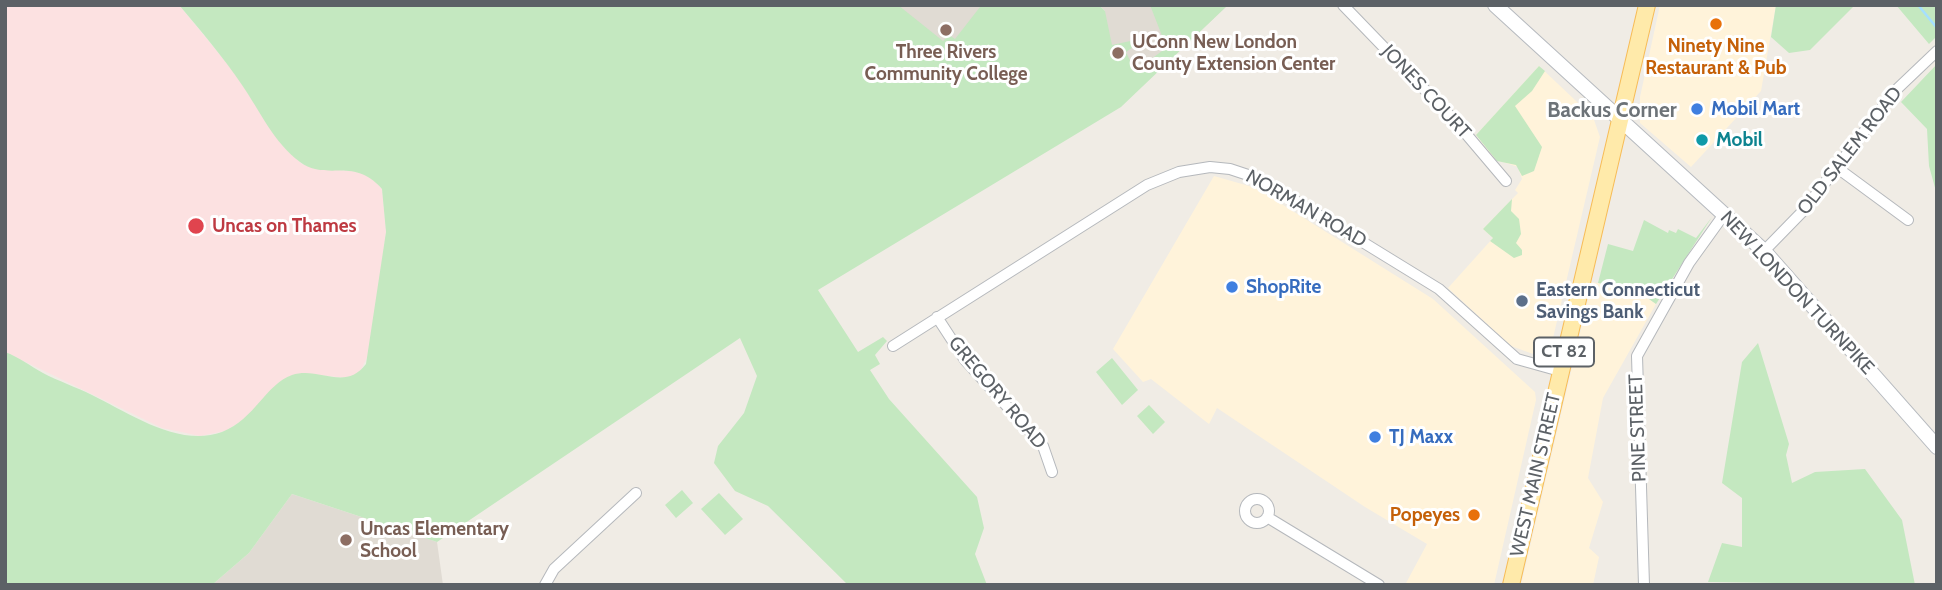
<!DOCTYPE html>
<html>
<head>
<meta charset="utf-8">
<style>
	body { margin:0 }
	#map { position:relative; width:1942px; height:590px; overflow:hidden; background:#f0ece5; font-family:Cabin,sans-serif }
	canvas { display:block }
	.frame { position:absolute; inset:0; border:7px solid #5c6166; pointer-events:none }
</style>
</head>
<body>
<div id="map">
<canvas width="1942" height="590"></canvas>
<div class="frame"></div>
</div>
<script>
const ctx = document.querySelector('canvas').getContext('2d');
ctx.lineJoin = 'round';
function fill(path, color) { ctx.fillStyle = color; ctx.fill(path, 'evenodd'); }
function stroke(path, color, width, dash) { ctx.strokeStyle = color; ctx.lineWidth = width; ctx.lineCap = dash ? 'butt' : 'round'; ctx.setLineDash(dash || []); ctx.stroke(path); }
function write(font, color, halo, rows, align = 'center') {
  ctx.font = font + ' Cabin,sans-serif'; ctx.lineWidth = 6; ctx.setLineDash([]); ctx.textBaseline = 'middle'; ctx.strokeStyle = halo; ctx.fillStyle = color; for (const [text, x, y, turn = 0] of rows) {
    ctx.save(); ctx.translate(x, y); ctx.rotate((+turn || 0) * Math.PI / 180); ctx.textAlign = isNaN(turn) ? turn : align; if (halo) ctx.strokeText(text, 0, 0); ctx.fillText(text, 0, 0); ctx.restore();
  }
}
fill(new Path2D(`
	M1660 5H1776L1761 91 1691 167 1640 123V97Z
	M1539 66 1593 117 1600 137 1550 351 1536 355 1511 346 1448 288 1493 238 1483 229 1518 193 1515 190 1522 179 1518 167 1494 159 1476 135Z
	M1214 176 1256 188 1433 299 1535 392 1536 400 1494 585H1405L1427 544 1365 507 1217 408 1209 424 1151 379 1143 382 1113 349Z
	M1592 282 1636 290 1656 304 1603 398 1588 478 1603 502 1589 548 1599 557 1593 585H1521Z`), '#fff3da');
fill(new Path2D(`
	M886 5H998L957 42 945 43Z
	M1099 5H1228L1137 91 1058 41 1105 11Z
	M292 494 437 542 443 585H212L249 553Z`), '#e0dbd3');
fill(new Path2D(`
	M5 5H179L234 72 283 146 302 164 314 168 364 172 374 180 382 189 386 232 370 351 359 374 346 378 320 375 281 381 247 418 225 431 200 436 162 428 5 352Z`), '#fce1e1');
fill(new Path2D(`
	M179 5H898L943 41 949 35 955 39 980 7 979 5H1099L1105 11 1112 45 1135 40 1139 43 1126 52 1135 71 1162 51 1164 41 1150 5H1228L1121 107 818 290 858 352 883 337 887 341 875 355 880 364 870 370 889 399 977 497 984 528 975 554 987 585H848L768 506 735 491 714 463 718 446 744 413 757 376 740 338 437 542 292 494 249 553 212 585H5V352C19 357 30 366 43 373 58 381 76 387 92 395 129 413 179 448 222 432 255 419 266 384 292 375 319 366 345 392 366 364L386 232 382 189C353 156 327 182 300 162 274 143 260 111 242 85 223 57 201 31 179 5Z
	M1776 5H1855L1810 50 1789 53 1771 37Z
	M1896 5H1937V36L1929 44Z
	M1937 64V195L1929 166 1927 129 1901 102Z
	M1539 66 1545 71 1532 91 1515 106 1542 147 1534 171 1522 176 1516 165 1497 161 1476 135Z
	M1512 199 1511 211 1519 219 1521 234 1516 243 1522 250V255L1514 258 1490 241 1493 238 1483 229Z
	M1712 217 1656 304 1636 290 1598 283 1608 244 1633 251 1644 220 1668 233 1669 230 1676 233 1678 229 1696 238Z
	M1758 343 1789 444 1786 455 1792 483 1815 472 1865 469 1902 520 1915 585 1708 582 1722 543 1742 547V498L1722 483 1742 362Z
	M1112 358 1138 390 1122 405 1096 372Z
	M1149 405 1165 422 1153 434 1137 416Z
	M682 490 693 503 676 518 665 505Z
	M719 493 743 519 725 535 701 509Z`), '#c4e8c0');
stroke(new Path2D(`
	M1918 5 1937 28`), '#a5dfff', 2.5);
const street = new Path2D(`
	M1343 5 1456 122 1506 181
	M1836 167 1908 220
	M1764 251 1804 210 1896 90 1937 51
	M937 317 965 360 1043 446 1052 472
	M893 346 1147 185 1179 172 1210 167 1230 169 1260 179 1439 289 1517 359 1560 371
	M1245 511a12 12 0 1 1 24 0a12 12 0 1 1-24 0Z
	M1267 517 1379 585
	M545 585 554 569 636 493
	M1644 585 1637 356 1689 263 1725 213`);
const secondary = new Path2D(`
	M1495 5 1764 251 1937 447`);
const primary = new Path2D(`
	M1511 585 1647 5`);
stroke(street, '#b5b8bc', 12);
stroke(secondary, '#b6babf', 16);
stroke(primary, '#f7bc57', 18);
stroke(street, '#fff', 10);
stroke(secondary, '#fff', 14);
stroke(primary, '#ffeaaa', 16);
for (const [x, y, r, color] of [
	[1716,24,7,"#e8710a"],
	[946,30,7,"#8d6e63"],
	[1118,53,7,"#8d6e63"],
	[1697,109,7,"#3f7fe0"],
	[1702,140,7,"#0f9aa8"],
	[196,226,9,"#e0444e"],
	[1232,287,7,"#3f7fe0"],
	[1522,301,7,"#5c6f8a"],
	[1375,437,7,"#3f7fe0"],
	[1474,515,7,"#e8710a"],
	[346,540,7,"#8d6e63"]
]) { const dot = new Path2D(); dot.arc(x, y, r, 0, 2 * Math.PI); ctx.fillStyle = color; ctx.fill(dot); stroke(dot, '#fff', 2.5); }
for (const [x, y, w] of [
	[1564,352,60]
]) { const box = new Path2D(); box.roundRect(x - w / 2, y - 14.5, w, 29, 5); ctx.fillStyle = '#fff'; ctx.fill(box); stroke(box, '#5c6166', 2); }
write('bold 18px', '#5c6166', null, [
	["CT 82",1564,352]
]);
write('bold 19px', '#785e54', '#fff', [
	["UConn New London",1132,42],
	["County Extension Center",1132,64],
	["Three Rivers",946,52,"center"],
	["Community College",946,74,"center"],
	["Uncas Elementary",360,529],
	["School",360,551]
], 'left');
write('bold 19px', '#c56008', '#fff', [
	["Ninety Nine",1716,46],
	["Restaurant & Pub",1716,68],
	["Popeyes",1460,515,"right"]
]);
write('19px', '#5c6166', '#fff', [
	["JONES COURT",1426,92,47],
	["OLD SALEM ROAD",1850,151,-52],
	["NORMAN ROAD",1306,209,30],
	["NEW LONDON TURNPIKE",1797,293,47],
	["GREGORY ROAD",997,393,50],
	["PINE STREET",1638,428,-92],
	["WEST MAIN STREET",1536,475,-77]
]);
write('bold 19px', '#366cbe', '#fff', [
	["Mobil Mart",1711,109],
	["ShopRite",1246,287],
	["TJ Maxx",1389,437]
], 'left');
write('bold 19px', '#0d838f', '#fff', [
	["Mobil",1716,140]
], 'left');
write('bold 19px', '#be3a42', '#fff', [
	["Uncas on Thames",212,226]
], 'left');
write('bold 19px', '#4e5e75', '#fff', [
	["Eastern Connecticut",1536,290],
	["Savings Bank",1536,312]
], 'left');
write('bold 21px', '#6d7378', '#fff', [
	["Backus Corner",1612,111]
]);
</script>
</body>
</html>
